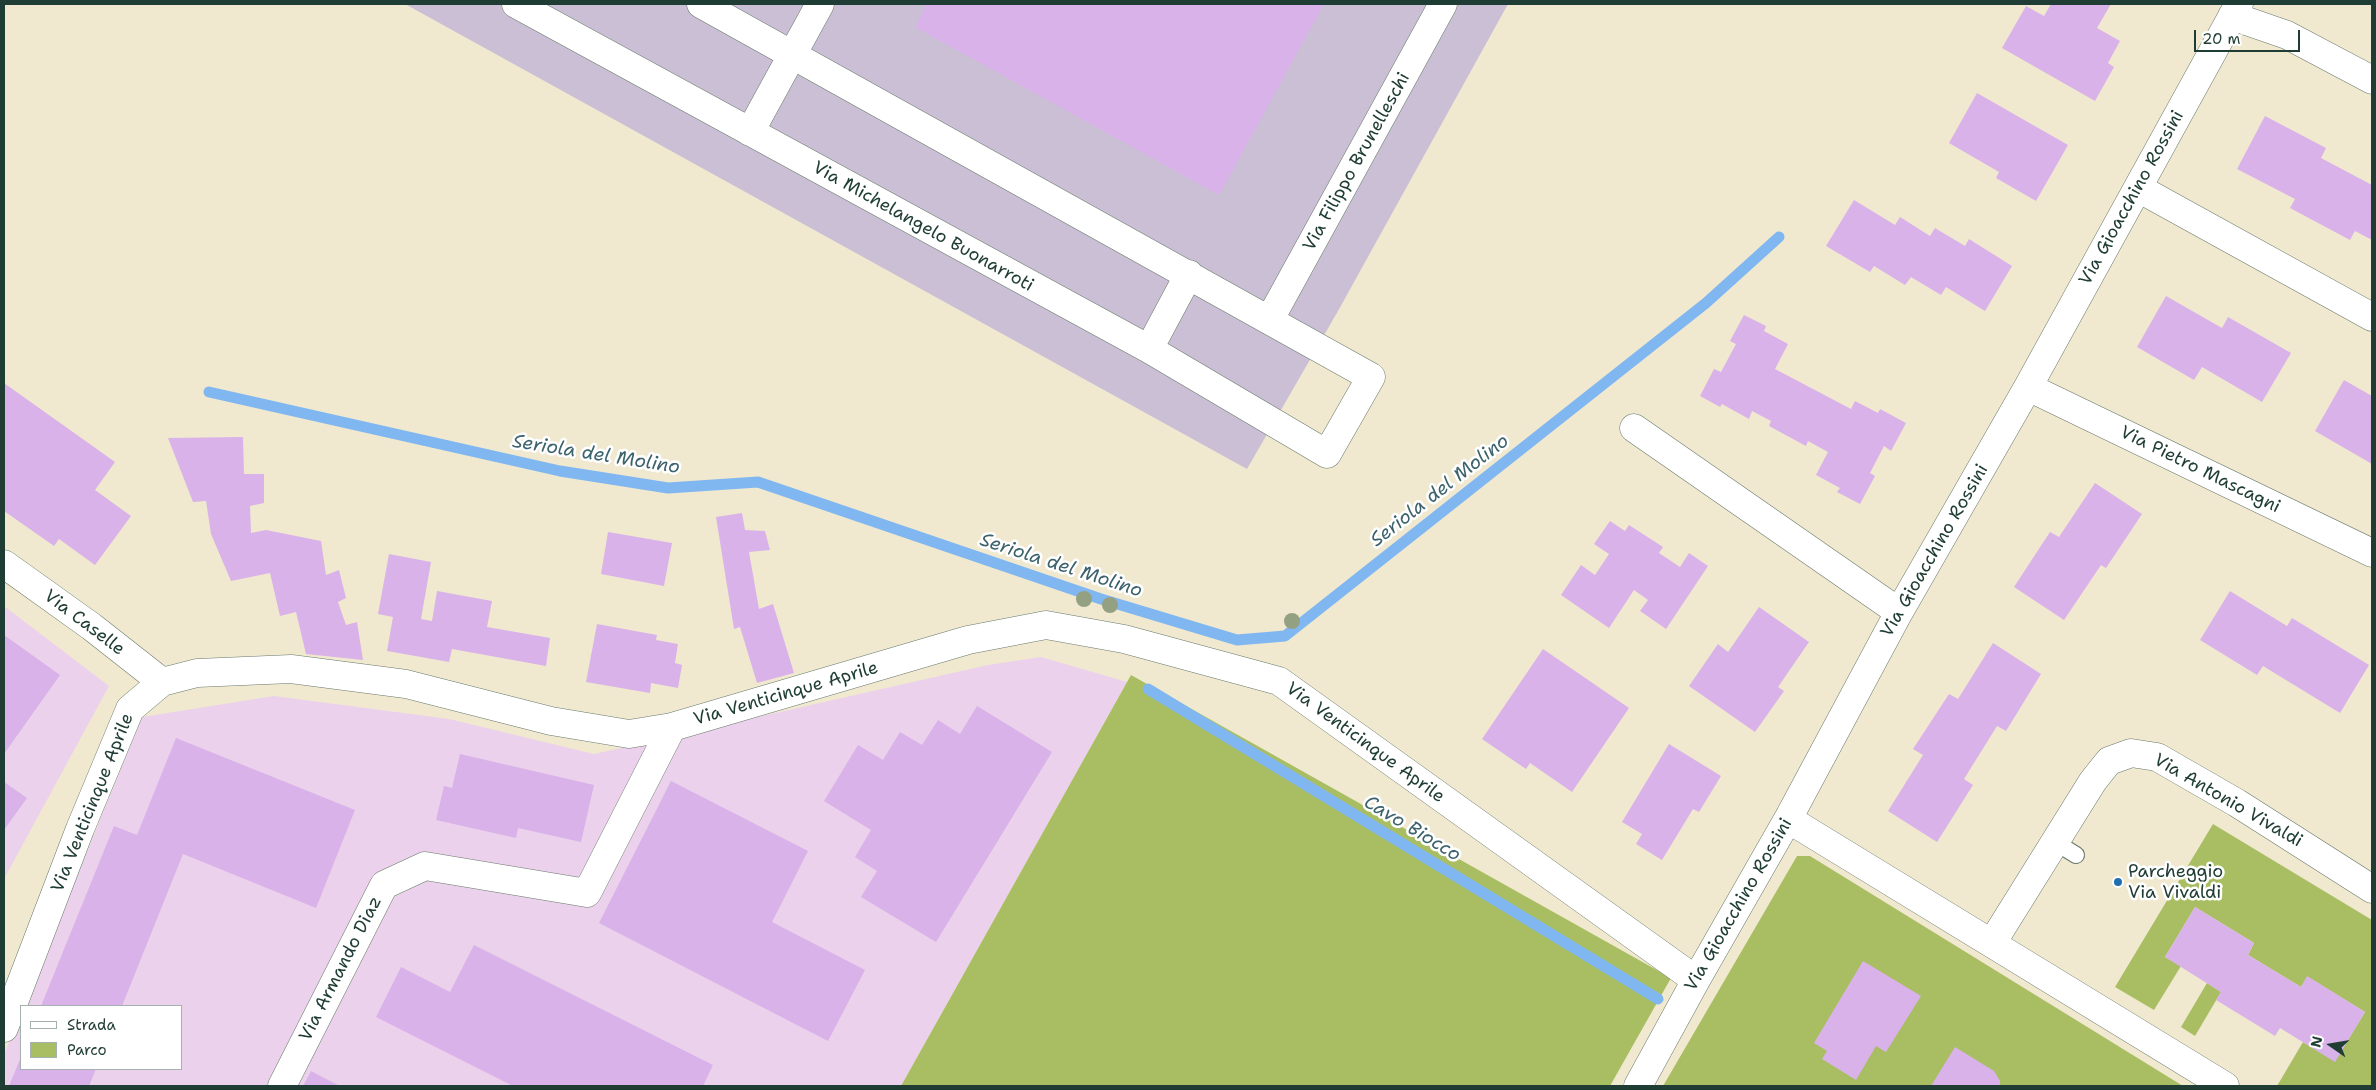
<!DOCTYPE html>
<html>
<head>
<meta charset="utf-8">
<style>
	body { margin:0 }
	#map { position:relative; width:2376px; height:1090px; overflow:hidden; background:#f0e9d0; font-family:"Shantell Sans",sans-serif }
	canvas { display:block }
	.frame { position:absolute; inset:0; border:5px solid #1f3d34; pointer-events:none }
	.legend { position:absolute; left:20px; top:1005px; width:162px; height:65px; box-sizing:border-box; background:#fff; border:1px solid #a5b1ae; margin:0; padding:6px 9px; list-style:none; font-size:15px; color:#1f3d34 }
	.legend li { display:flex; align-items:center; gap:10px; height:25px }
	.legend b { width:25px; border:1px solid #a5b1ae }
	.north { position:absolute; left:2306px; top:1020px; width:50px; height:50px; -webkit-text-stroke:4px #fff; paint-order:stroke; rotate:283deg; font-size:14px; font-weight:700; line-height:20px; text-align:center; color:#1f3d34 }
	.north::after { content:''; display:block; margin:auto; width:18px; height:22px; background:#1f3d34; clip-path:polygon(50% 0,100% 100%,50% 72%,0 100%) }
	.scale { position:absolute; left:2194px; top:30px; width:106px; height:22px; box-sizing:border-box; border:2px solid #1f3d34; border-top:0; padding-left:6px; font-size:15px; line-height:18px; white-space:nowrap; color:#1f3d34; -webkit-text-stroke:4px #fff; paint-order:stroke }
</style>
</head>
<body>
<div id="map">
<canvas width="2376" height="1090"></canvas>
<div class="frame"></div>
<ul class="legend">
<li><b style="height:6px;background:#fff"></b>Strada</li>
<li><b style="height:14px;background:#a9be62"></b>Parco</li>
</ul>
<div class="north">N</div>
<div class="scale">20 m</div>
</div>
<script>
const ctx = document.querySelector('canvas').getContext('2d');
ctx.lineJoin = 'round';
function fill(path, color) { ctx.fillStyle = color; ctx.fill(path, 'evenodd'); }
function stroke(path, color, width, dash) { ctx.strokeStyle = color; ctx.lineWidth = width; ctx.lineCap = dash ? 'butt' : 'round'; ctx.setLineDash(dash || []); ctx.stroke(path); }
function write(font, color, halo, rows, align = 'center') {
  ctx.font = font + ' "Shantell Sans",sans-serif'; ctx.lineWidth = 5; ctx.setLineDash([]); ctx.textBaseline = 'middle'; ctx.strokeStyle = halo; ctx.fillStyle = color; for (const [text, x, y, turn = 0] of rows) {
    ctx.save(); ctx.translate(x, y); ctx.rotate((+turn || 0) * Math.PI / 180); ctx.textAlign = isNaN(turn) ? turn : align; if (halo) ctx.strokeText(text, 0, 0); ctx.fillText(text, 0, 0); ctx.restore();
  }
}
fill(new Path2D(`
	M4 606 109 686 4 879Z
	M1041 657 1127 682 901 1086H4V1055L21 1012V1069H181V1006H24L142 717 274 696 449 719 594 754 988 665Z`), '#ebd1eb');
fill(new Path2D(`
	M405 4H1508L1338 311 1247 469Z`), '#cbbfd5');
fill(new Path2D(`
	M1131 675 1671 978 1610 1086H901Z
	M2213 824 2372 920V1086H2277L2303 1042 2335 1061 2365 1012 2308 977 2301 987 2248 955 2254 943 2195 907 2165 957 2181 966 2154 1010 2115 987Z
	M1797 856H1810L2183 1086H1663Z
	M2207 983 2221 992 2195 1036 2181 1027Z`), '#a9be62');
stroke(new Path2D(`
	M209 392 560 471 668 488 758 482 1101 599 1237 640 1285 636 1706 303 1779 237
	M1148 689 1658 999`), '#81b7f0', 11);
fill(new Path2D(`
	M927 4H1324L1219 195 915 27Z
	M2051 4H2111L2097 28 2120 41 2108 63 2114 67 2095 101 2002 48 2026 6 2044 16Z
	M1977 93 2068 145 2036 201 1996 178 1999 172 1949 143Z
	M2265 116 2326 148 2321 158 2372 185V240L2355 231 2350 240 2290 208 2295 199 2237 169Z
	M1854 200 1895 225 1900 217 1930 236 1935 228 1965 246 1969 239 2012 266 1985 311 1946 287 1941 295 1911 277 1905 285 1874 266 1870 272 1826 246Z
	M2166 296 2222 328 2228 317 2291 353 2262 402 2202 367 2194 380 2137 347Z
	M1744 315 1766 326 1764 331 1788 344 1775 369 1851 409 1855 401 1878 413 1880 409 1906 423 1891 451 1884 446 1870 473 1875 476 1860 504 1837 492 1840 488 1816 475 1828 452 1808 441 1806 446 1769 426 1771 421 1752 411 1749 419 1722 404 1720 407 1700 396 1714 369 1721 372 1736 344 1730 341Z
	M2344 380 2372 396V464L2315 431Z
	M4 383 115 462 95 490 131 516 95 565 59 539 54 546 4 511Z
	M243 437 244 474H264V503L250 506 251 533 266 530 321 541 326 575 339 570 346 598 338 602 346 625 357 622 363 660 306 654 296 612 280 616 270 573 231 581 211 534 206 501 193 502 168 438Z
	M2095 483 2142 514 2106 568 2101 565 2064 620 2014 587 2050 532 2059 537Z
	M742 513 745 530 765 531 770 550 749 552 759 609 773 604 794 673 757 683 740 627 734 629 716 517Z
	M1610 521 1625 531 1629 525 1663 547 1659 553 1680 567 1689 553 1708 566 1666 629 1640 611 1648 600 1634 590 1609 628 1561 595 1581 565 1595 575 1609 554 1594 544Z
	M608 532 672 543 664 586 601 574Z
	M389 554 431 562 421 619 432 621 437 591 492 601 487 627 550 638 546 666 452 649 449 662 387 651 393 617 378 614Z
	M2230 591 2287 626 2292 618 2369 665 2340 713 2263 666 2257 675 2200 640Z
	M1759 607 1809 642 1778 687 1784 691 1755 732 1689 686 1718 644 1728 652Z
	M597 624 657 635 656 640 678 644 675 663 682 665 678 688 651 683 650 693 586 682Z
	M4 635 60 675 4 754Z
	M1993 643 2041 674 2006 731 1997 726 1964 779 1973 785 1937 842 1888 811 1923 755 1913 749 1949 694 1958 699Z
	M1543 649 1629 708 1572 792 1530 763 1526 769 1482 739Z
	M977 706 1052 752 936 942 861 897 877 871 855 857 871 830 824 801 858 745 883 760 900 732 922 745 938 720 960 734Z
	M176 738 355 810 316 908 183 854 122 1006H41L114 826 137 835Z
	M1669 744 1721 776 1699 812 1693 809 1662 860 1636 844 1642 834 1622 822Z
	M460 754 594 785 581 842 518 828 516 838 436 820 444 786 452 788Z
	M671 781 808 851 772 922 865 970 828 1041 599 923Z
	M4 782 27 798 4 830Z
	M2195 907 2254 943 2248 955 2301 987 2307 976 2365 1012 2335 1062 2280 1028 2275 1036 2216 1000 2221 992 2165 957Z
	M474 945 713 1065 703 1086H513L376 1017 401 967 450 992Z
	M1863 961 1921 996 1886 1052 1876 1046 1856 1080 1822 1059 1827 1051 1814 1043Z
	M1955 1047 1994 1071 2000 1081V1086H1931Z
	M21 1057V1069H96L89 1086H9Z
	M311 1071 326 1079 340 1086H303Z`), '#d9b2e9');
const lane = new Path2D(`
	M2055 842 2076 855`);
const street = new Path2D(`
	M516 4 1149 349 1327 454 1371 377 701 4
	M2232 16 2287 35 2372 80
	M750 132 820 4
	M2138 188 2372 317
	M1270 319 1443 4
	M1149 349 1189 274
	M2028 387 2372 553
	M1634 428 1899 612
	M4 564 92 627 162 682
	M1788 819 2225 1086
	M1992 943 2093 781 2109 761 2131 753 2157 757 2237 803 2372 889
	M4 1028 80 829 130 709 162 682 197 673 291 669 406 684 551 721 629 734 672 727 968 640 1046 625 1124 639 1279 681 1696 980
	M282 1086 384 885 425 866 587 893 672 727
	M1638 1086 1696 980 1788 819 1899 612 2028 387 2239 4`);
stroke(lane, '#68796b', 18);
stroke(street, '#68796b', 29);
stroke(lane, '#fff', 16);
stroke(street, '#fff', 28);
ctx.fillStyle = '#94a082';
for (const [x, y] of [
	[1084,599],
	[1110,605],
	[1292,621]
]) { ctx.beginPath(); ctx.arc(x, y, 8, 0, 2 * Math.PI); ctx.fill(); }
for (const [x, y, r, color] of [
	[2118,882,5,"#1f6fb2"]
]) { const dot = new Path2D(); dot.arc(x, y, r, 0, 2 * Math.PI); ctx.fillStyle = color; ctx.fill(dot); stroke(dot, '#fff', 2); }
write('18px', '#1f3d34', '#fff', [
	["Via Filippo Brunelleschi",1357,162,-61],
	["Via Gioacchino Rossini",2132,198,-61],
	["Via Michelangelo Buonarroti",923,227,29],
	["Via Pietro Mascagni",2200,470,26],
	["Via Gioacchino Rossini",1935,551,-60],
	["Via Caselle",84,623,37],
	["Via Venticinque Aprile",786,694,-16],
	["Via Venticinque Aprile",1365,743,36],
	["Via Antonio Vivaldi",2228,801,30],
	["Via Venticinque Aprile",93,803,-68],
	["Via Gioacchino Rossini",1739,905,-60],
	["Via Armando Diaz",341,969,-63]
]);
write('18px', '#1f3d34', '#fff', [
	["Parcheggio",2128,872],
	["Via Vivaldi",2128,893]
], 'left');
write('italic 19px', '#3c626c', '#fff', [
	["Seriola del Molino",596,455,9],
	["Seriola del Molino",1440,491,-38],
	["Seriola del Molino",1061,566,18],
	["Cavo Biocco",1412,829,31]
]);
</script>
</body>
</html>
